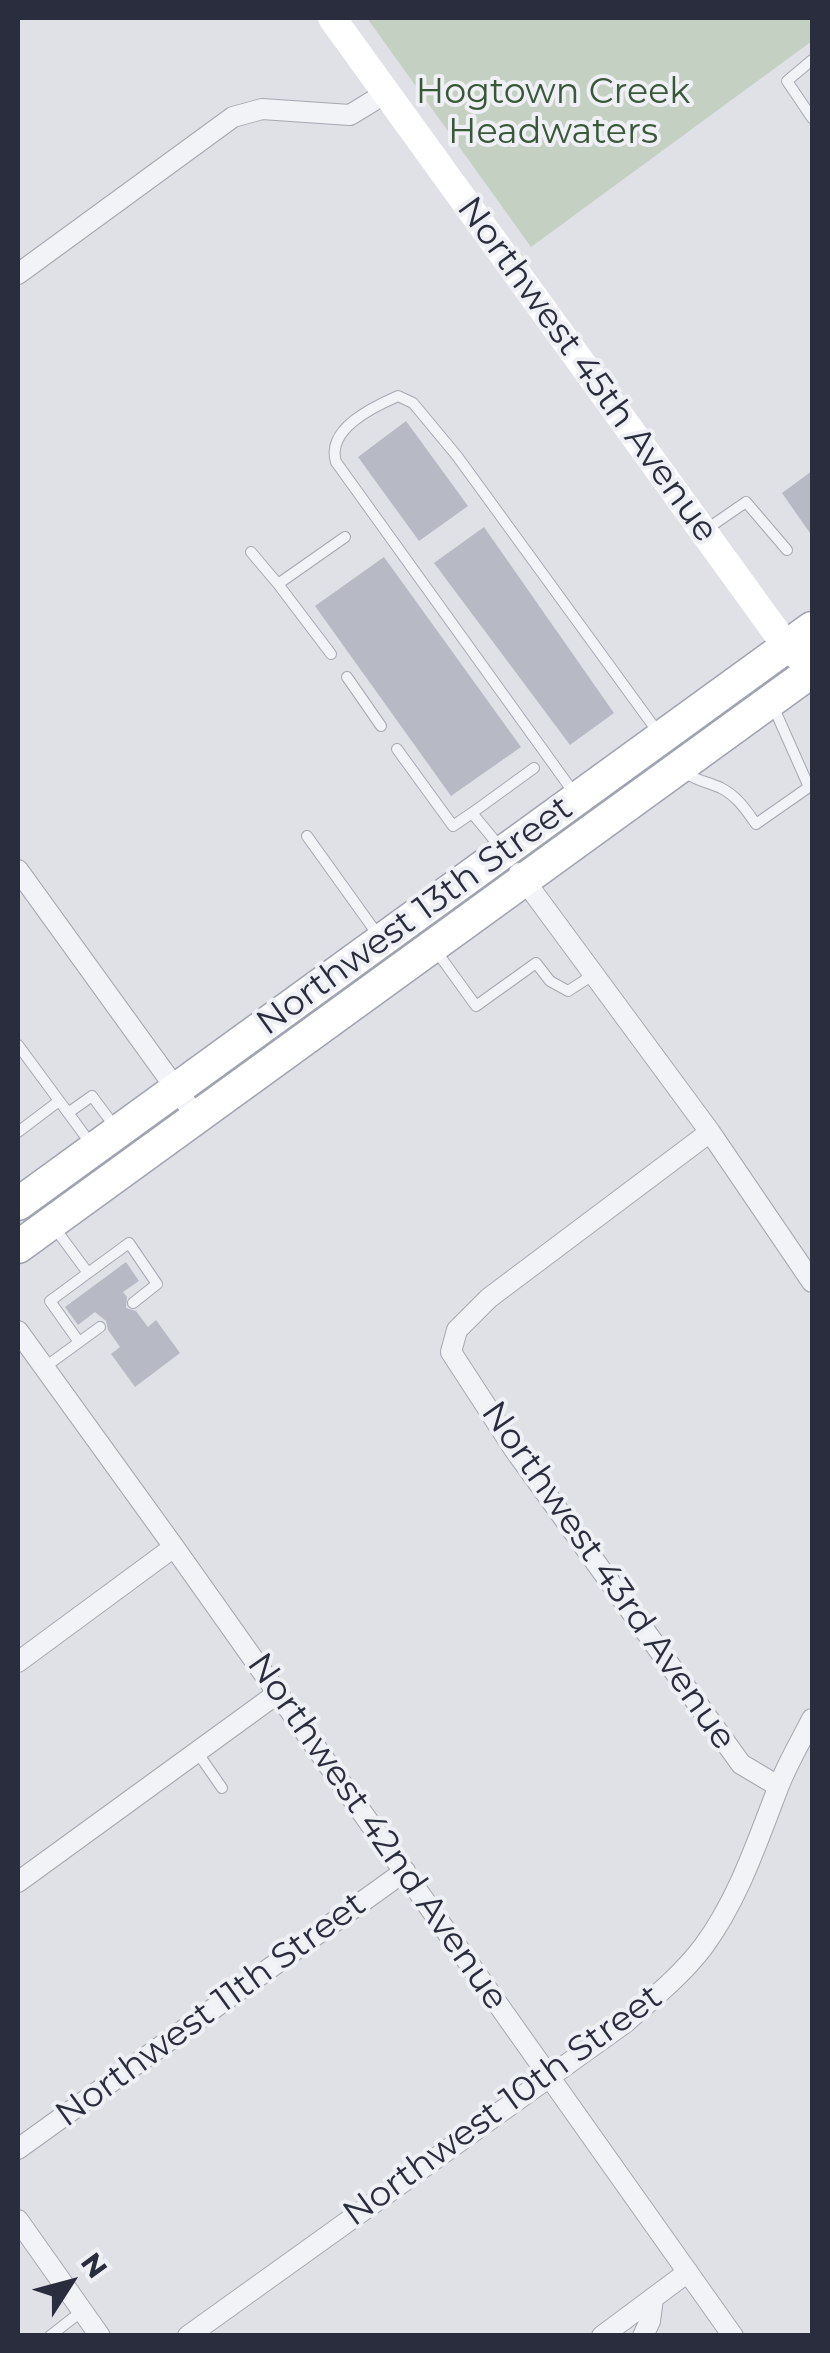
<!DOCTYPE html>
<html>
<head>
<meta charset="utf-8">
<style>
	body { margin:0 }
	#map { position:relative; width:830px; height:2353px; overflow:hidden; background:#e0e1e7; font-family:Montserrat,sans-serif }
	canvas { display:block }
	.frame { position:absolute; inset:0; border:20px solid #2a2d3d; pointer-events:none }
	.north { position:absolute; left:20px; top:2233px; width:100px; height:100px; -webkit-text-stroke:8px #eff0f5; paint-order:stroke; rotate:54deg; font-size:28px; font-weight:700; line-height:40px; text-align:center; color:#2a2d3d }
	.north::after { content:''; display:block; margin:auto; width:35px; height:45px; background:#2a2d3d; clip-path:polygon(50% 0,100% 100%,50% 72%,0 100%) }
</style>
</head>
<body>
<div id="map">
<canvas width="830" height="2353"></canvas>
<div class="frame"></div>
<div class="north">N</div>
</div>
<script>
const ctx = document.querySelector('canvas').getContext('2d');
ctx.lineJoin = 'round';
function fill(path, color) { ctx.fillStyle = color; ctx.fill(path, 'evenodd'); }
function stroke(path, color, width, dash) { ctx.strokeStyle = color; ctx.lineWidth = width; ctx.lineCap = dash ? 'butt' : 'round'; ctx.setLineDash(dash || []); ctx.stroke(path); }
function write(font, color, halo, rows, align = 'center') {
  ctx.font = font + ' Montserrat,sans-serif'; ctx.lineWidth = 8; ctx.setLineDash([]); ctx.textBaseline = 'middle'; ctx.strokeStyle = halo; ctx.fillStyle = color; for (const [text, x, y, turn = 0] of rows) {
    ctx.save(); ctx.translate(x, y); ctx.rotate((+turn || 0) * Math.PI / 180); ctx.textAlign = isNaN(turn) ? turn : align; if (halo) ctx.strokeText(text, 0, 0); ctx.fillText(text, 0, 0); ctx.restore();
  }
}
fill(new Path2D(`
	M367 18H812V41L531 247Z`), '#c3d0c2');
fill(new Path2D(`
	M406 421 468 506 419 541 358 457Z
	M812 471V536L782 493Z
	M484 527 614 713 570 745 434 563Z
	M384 557 521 747 451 796 315 606Z
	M126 1262 139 1281 123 1292 127 1297 126 1308 136 1311 148 1327 156 1320 180 1353 135 1387 111 1354 120 1347 108 1330 106 1321 95 1312 78 1325 65 1307Z`), '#b7bac4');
const lane = new Path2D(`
	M812 60 787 81 812 118
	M704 531 746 502 787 550
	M251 552 278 584
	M331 654 278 584 345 537
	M347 677 381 726
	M397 749 453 826 472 813
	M683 771C695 781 706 781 721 788 737 796 746 810 756 824L809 787 773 706
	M574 793 336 462C326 429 373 407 398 396L413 403 457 456 660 735
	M307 836 378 935
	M500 847 472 813 534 768
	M434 948 476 1006 536 963 550 981 568 991 593 975
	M18 1045 91 1144
	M68 1113 92 1096 115 1127
	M18 1132 59 1101
	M54 1227 88 1273 129 1243 157 1284 133 1303
	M79 1342 50 1301 88 1273
	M45 1367 100 1327
	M197 1752 222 1788
	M50 2336 82 2311`);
const street = new Path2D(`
	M18 274 233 117 262 109 350 115 386 93
	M18 870 195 1115
	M519 873 710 1132 812 1282
	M710 1132 489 1298 457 1330 451 1352 514 1449 741 1764 778 1786
	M18 1331 174 1547 733 2336
	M18 1662 174 1547
	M18 1882 278 1693
	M18 2149 405 1871
	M18 2220 100 2336
	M188 2336 626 2022C652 1999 681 1976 703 1947 738 1900 757 1842 778 1788 787 1764 801 1741 812 1719
	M602 2336 688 2272
	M643 2336 650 2321 653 2298`);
const primary = new Path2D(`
	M18 1204 812 628
	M18 1247 812 671`);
stroke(lane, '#a6a7b1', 12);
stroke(street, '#a6a7b1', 22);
stroke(primary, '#a0a4b2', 35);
stroke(lane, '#f2f3f6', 10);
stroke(street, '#f2f3f6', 20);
stroke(new Path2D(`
	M332 18 787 647 812 667`), '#fff', 28);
stroke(primary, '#fff', 32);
write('35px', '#395739', '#eff0f5', [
	["Hogtown Creek",553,93],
	["Headwaters",553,133]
]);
write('35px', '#2a2d3d', '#eff0f5', [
	["Northwest 45th Avenue",587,370,54],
	["Northwest 13th Street",415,916,-36],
	["Northwest 43rd Avenue",608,1576,55],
	["Northwest 42nd Avenue",377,1832,55],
	["Northwest 11th Street",211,2010,-36],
	["Northwest 10th Street",503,2106,-36]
]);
</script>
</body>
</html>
